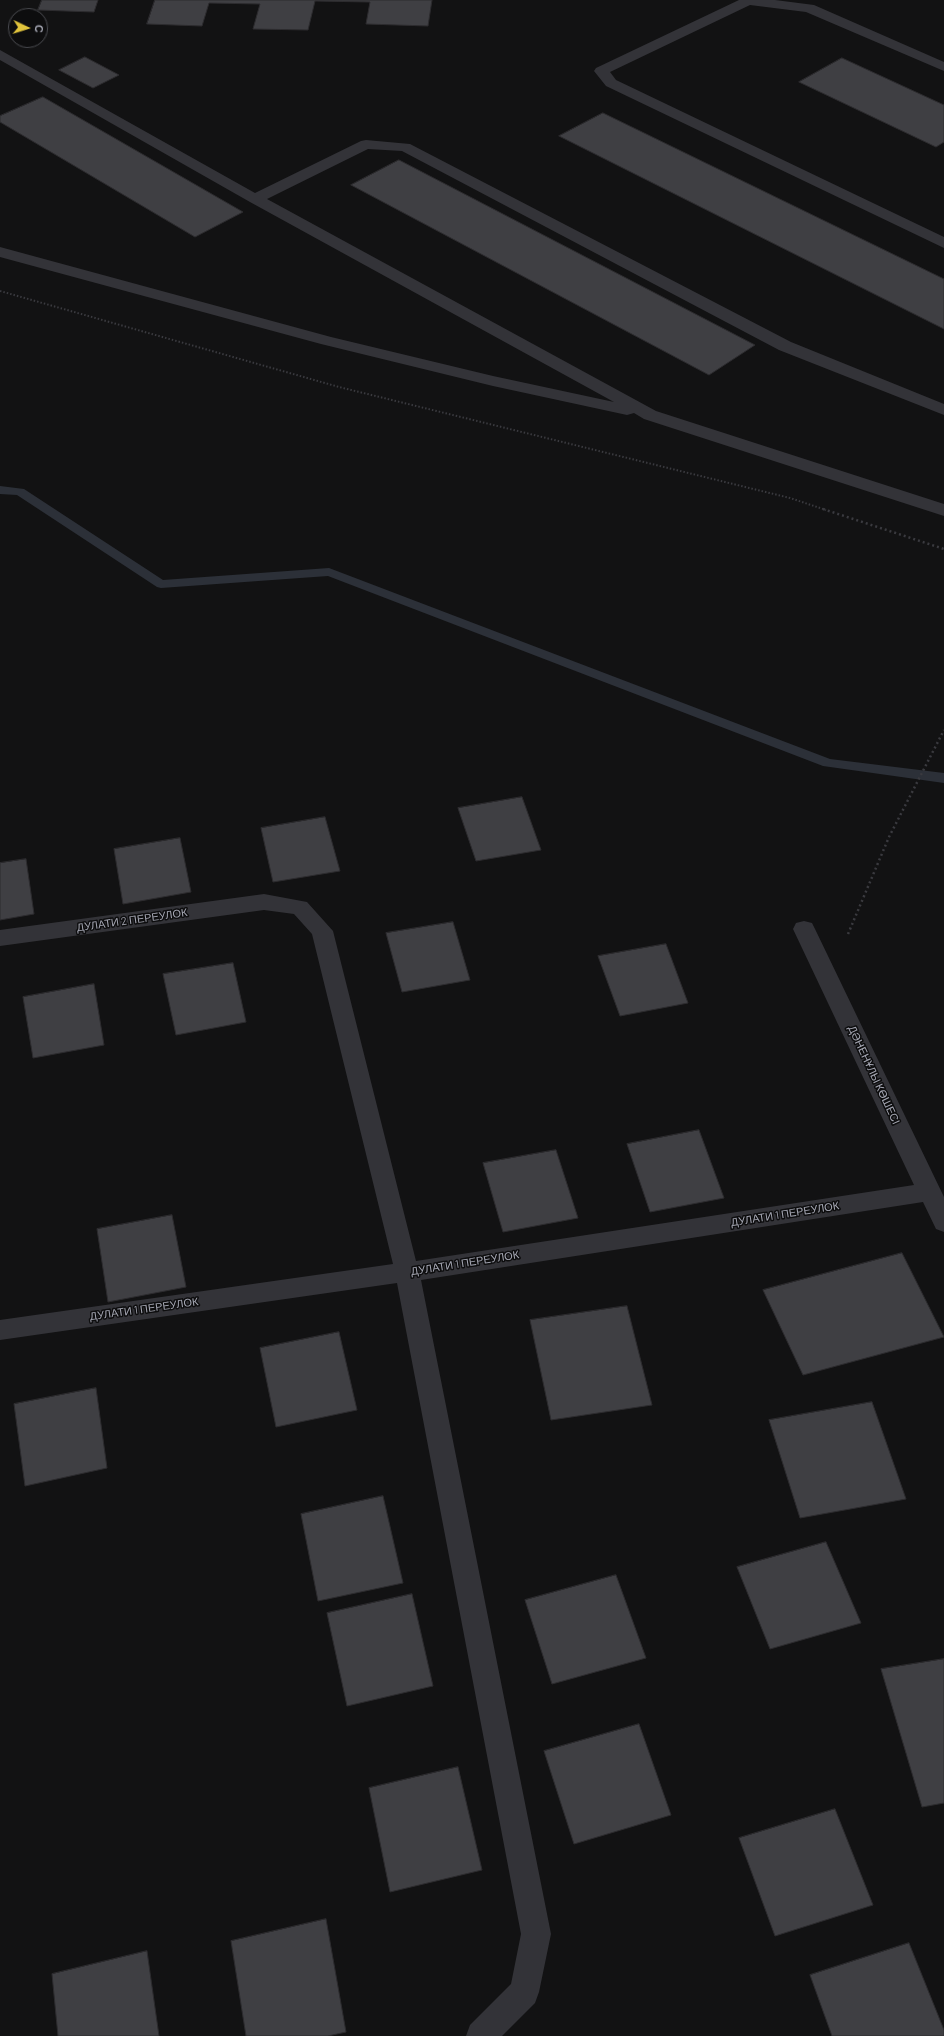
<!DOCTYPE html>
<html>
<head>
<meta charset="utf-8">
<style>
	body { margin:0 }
	#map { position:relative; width:944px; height:2036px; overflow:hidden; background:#121213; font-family:Barlow,sans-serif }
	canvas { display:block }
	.north { position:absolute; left:8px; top:8px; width:40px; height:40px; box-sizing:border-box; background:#0d0d0e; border:1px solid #4a4b50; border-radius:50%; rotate:94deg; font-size:11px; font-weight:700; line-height:16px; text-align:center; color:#a5a7b3 }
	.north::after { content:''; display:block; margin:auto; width:14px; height:18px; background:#e1c43c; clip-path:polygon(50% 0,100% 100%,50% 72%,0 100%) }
</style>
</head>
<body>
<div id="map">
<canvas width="944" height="2036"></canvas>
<div class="north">С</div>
</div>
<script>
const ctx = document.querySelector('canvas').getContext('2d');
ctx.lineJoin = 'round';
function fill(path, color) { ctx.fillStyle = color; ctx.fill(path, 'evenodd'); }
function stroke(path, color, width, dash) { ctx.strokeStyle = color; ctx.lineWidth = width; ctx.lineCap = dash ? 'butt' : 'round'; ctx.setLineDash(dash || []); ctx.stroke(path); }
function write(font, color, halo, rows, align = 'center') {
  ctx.font = font + ' Barlow,sans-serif'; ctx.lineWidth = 3; ctx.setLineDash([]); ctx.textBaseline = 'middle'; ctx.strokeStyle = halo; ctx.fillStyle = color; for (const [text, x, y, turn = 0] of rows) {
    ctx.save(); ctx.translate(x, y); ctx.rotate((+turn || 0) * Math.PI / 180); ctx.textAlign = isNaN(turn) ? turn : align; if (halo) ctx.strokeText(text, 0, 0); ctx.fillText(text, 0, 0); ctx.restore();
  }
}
fill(new Path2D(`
	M0 486 24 489 163 580 329 568 830 759 944 773V783L823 766 328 576 161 588 157 587 17 495 0 494Z`), '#2c3038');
const building = new Path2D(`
	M42 0H98L94 12 38 10Z
	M155 0H432L428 26 366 24 370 2 315 1 308 30 253 29 260 4 209 3 202 26 147 24Z
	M85 57 119 75 93 88 59 70Z
	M842 58 944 105V142L936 147 799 82Z
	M43 97 243 212 195 237 0 122V116Z
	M603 113 944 279V329L559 136Z
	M399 160 755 345 709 375 351 185Z
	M522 797 541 850 476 861 458 808Z
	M325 817 340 871 273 882 261 828Z
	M180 838 191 892 123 904 114 849Z
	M26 859 34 914 0 920V863Z
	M453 922 470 980 402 992 386 933Z
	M666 944 688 1003 620 1016 598 956Z
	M233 963 246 1022 176 1035 163 974Z
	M94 984 104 1045 33 1058 23 997Z
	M699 1130 724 1198 650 1212 627 1144Z
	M556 1150 578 1218 503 1232 483 1163Z
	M172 1215 186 1287 108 1302 97 1229Z
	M902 1253 944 1337 803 1375 763 1290Z
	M627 1306 652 1405 551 1420 530 1320Z
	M339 1332 357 1410 276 1427 260 1348Z
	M96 1388 107 1468 25 1486 14 1404Z
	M872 1402 906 1499 800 1518 769 1420Z
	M383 1496 403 1583 318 1601 301 1514Z
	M826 1542 861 1623 770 1649 737 1567Z
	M616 1575 646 1658 552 1684 525 1600Z
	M412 1594 433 1686 347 1706 327 1613Z
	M944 1659V1803L922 1807 881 1669Z
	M639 1724 671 1815 574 1844 544 1751Z
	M458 1767 482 1870 390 1892 369 1788Z
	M835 1809 873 1905 775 1936 739 1838Z
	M326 1919 346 2032 328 2036H246L231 1941Z
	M909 1943 944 2030V2036H832L810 1975Z
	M147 1951 159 2036H58L52 1974Z`);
fill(building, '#3f3f43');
stroke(building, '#2d2c2f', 1);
stroke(new Path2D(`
	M0 291 339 387 790 498 826 510`), '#3a3a3f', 2, [1.5, 2]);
stroke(new Path2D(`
	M823 509 944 549
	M848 934 889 837 944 730`), '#3a3a3f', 2.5, [2, 3]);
fill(new Path2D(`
	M739 0H775L814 5 944 62V71L806 12 750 5 610 72 616 80 944 237V248L606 86 594 71 596 68Z
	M0 50 255 193 361 141 366 140 410 144 791 342 944 404V415L779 350 402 151 368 149 267 199 656 411 944 504V516L644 419 634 413 627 415 493 386 321 344 0 257V247L331 337 493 376 614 402 250 202 0 60Z`), '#333338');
fill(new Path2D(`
	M264 894 307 902 333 931 416 1261 914 1185 793 929 796 923 804 921 812 923 815 929 944 1197V1232L936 1229 923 1202 421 1280 551 1934 539 1992 535 2003 502 2036H466L470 2025 511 1984 521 1934 397 1283 0 1340V1320L393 1264 312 934 294 914 264 910 0 946V930Z`), '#333338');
write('11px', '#a5a7b3', '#0d0d0e', [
	["ДУЛАТИ 2 ПЕРЕУЛОК",132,920,-8],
	["ДӘНЕНҰЛЫ КӨШЕСІ",874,1075,65],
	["ДУЛАТИ 1 ПЕРЕУЛОК",785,1214,-9],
	["ДУЛАТИ 1 ПЕРЕУЛОК",465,1263,-9],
	["ДУЛАТИ 1 ПЕРЕУЛОК",144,1309,-8]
]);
</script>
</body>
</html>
